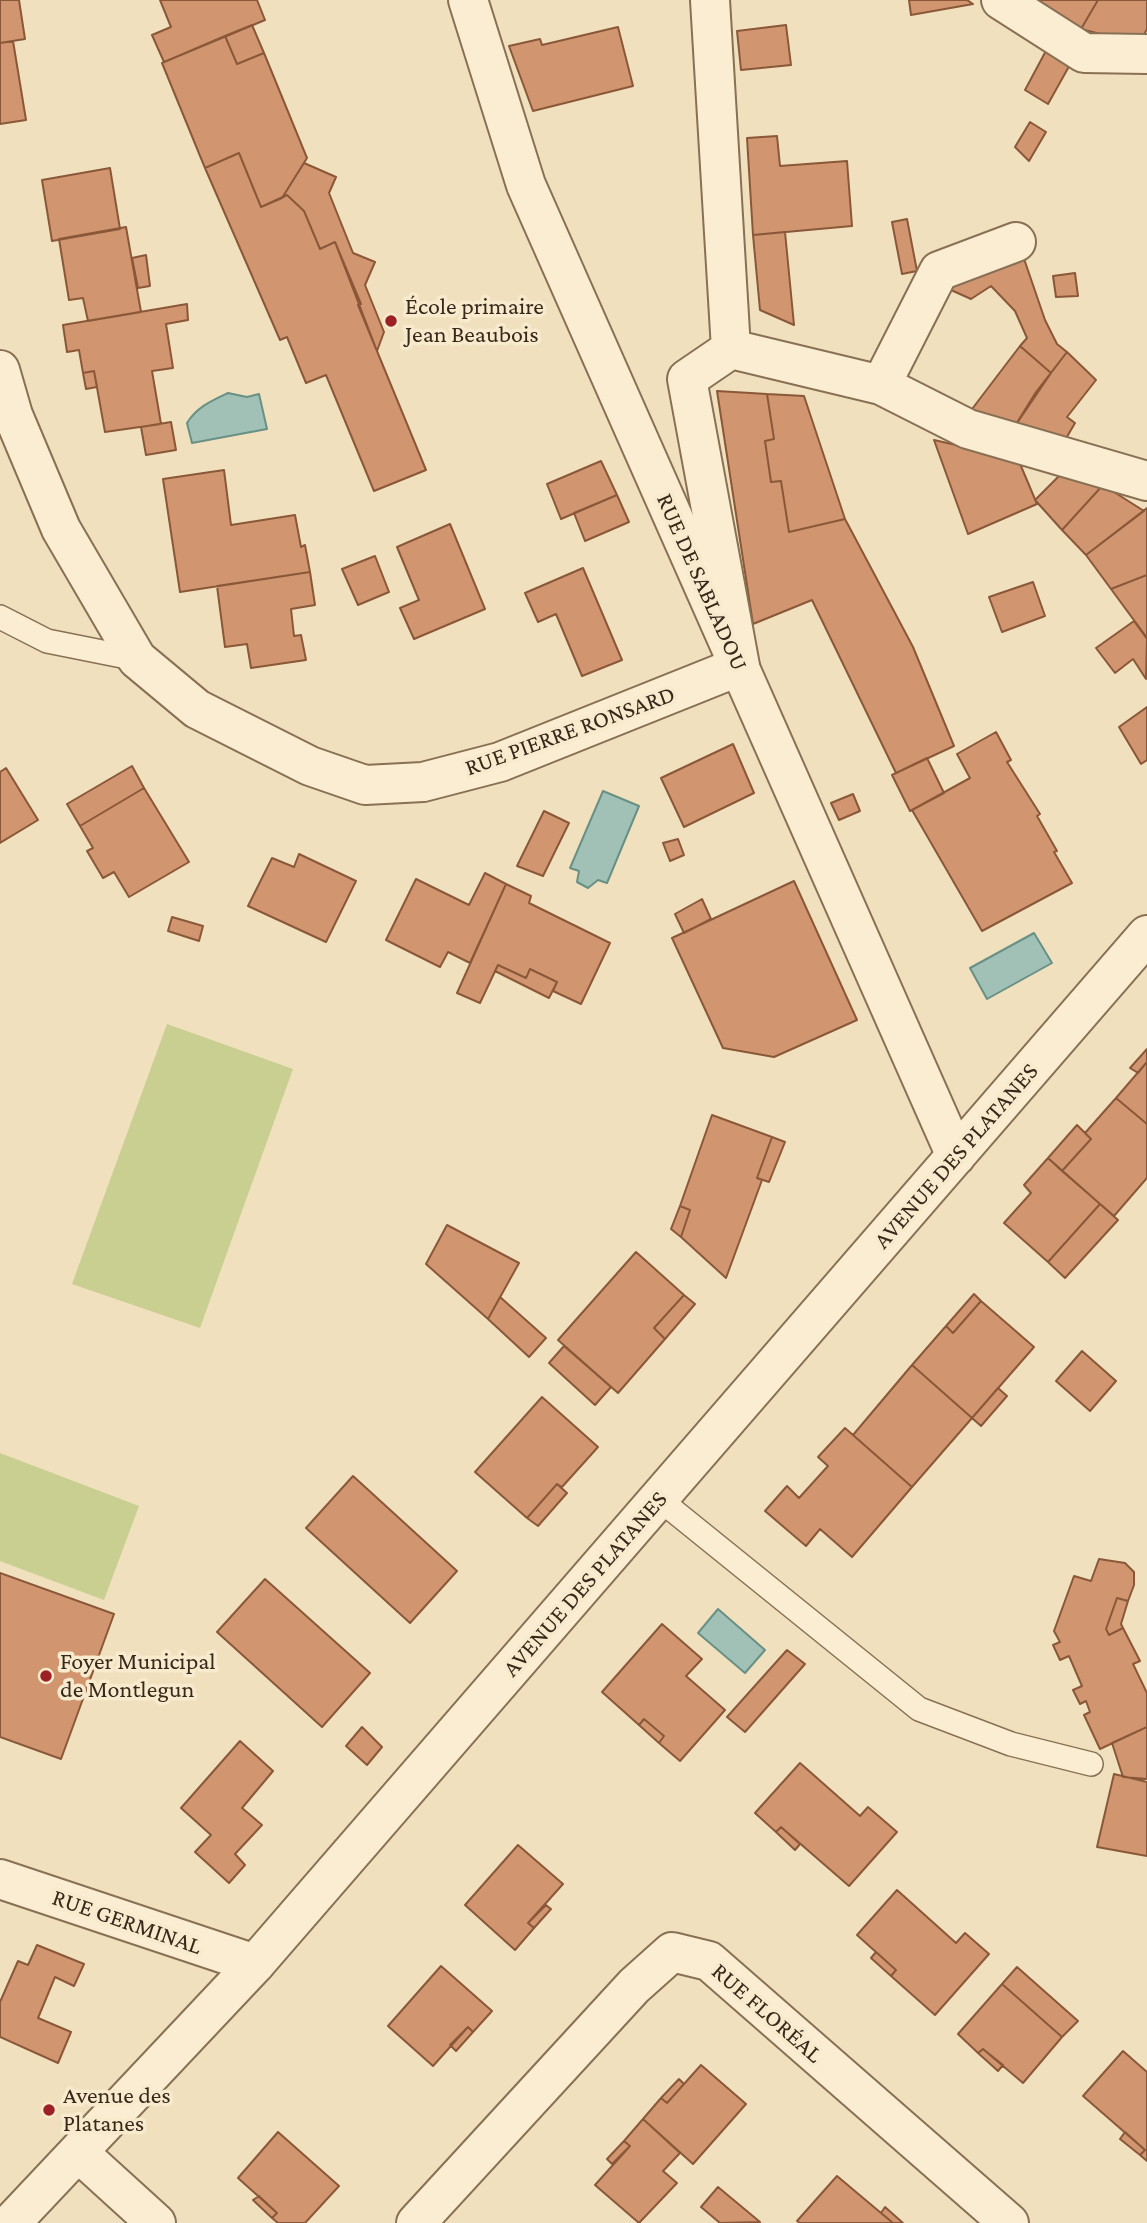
<!DOCTYPE html>
<html>
<head>
<meta charset="utf-8">
<style>
	body { margin:0 }
	canvas { display:block; background:#f0e0bd }
</style>
</head>
<body>
<canvas width="1147" height="2223"></canvas>
<script>
const ctx = document.querySelector('canvas').getContext('2d');
ctx.lineJoin = 'round';
function fill(path, color) { ctx.fillStyle = color; ctx.fill(path, 'evenodd'); }
function stroke(path, color, width, dash) { ctx.strokeStyle = color; ctx.lineWidth = width; ctx.lineCap = dash ? 'butt' : 'round'; ctx.setLineDash(dash || []); ctx.stroke(path); }
function write(font, color, halo, rows, align = 'center') {
  ctx.font = font + ' "Crimson Pro",serif'; ctx.lineWidth = 7; ctx.setLineDash([]); ctx.textBaseline = 'middle'; ctx.strokeStyle = halo; ctx.fillStyle = color; for (const [text, x, y, turn = 0] of rows) {
    ctx.save(); ctx.translate(x, y); ctx.rotate((+turn || 0) * Math.PI / 180); ctx.textAlign = isNaN(turn) ? turn : align; if (halo) ctx.strokeText(text, 0, 0); ctx.fillText(text, 0, 0); ctx.restore();
  }
}
fill(new Path2D(`
	M167 1024 293 1069 200 1328 72 1284Z
	M0 1453 139 1506 104 1600 0 1561Z`), '#c9cf91');
const water = new Path2D(`
	M228 393 247 397 259 394 267 429 192 443 187 423C197 407 211 401 228 393Z
	M603 791 639 806 607 883 598 880 588 888 577 882 579 871 570 868Z
	M1034 933 1052 963 987 999 970 968Z
	M718 1609 765 1650 745 1673 698 1633Z`);
fill(water, '#a1c1b7');
stroke(water, '#689085', 2);
const building = new Path2D(`
	M0 0H19L25 39 0 43Z
	M160 0H257L265 20 164 62 152 35 171 27Z
	M909 0H967L973 4 911 15Z
	M1037 0H1098L1081 29 1034 6Z
	M1098 0H1147V29L1139 44 1081 29Z
	M252 25 264 53 237 64 225 36Z
	M786 25 791 65 741 70 737 31Z
	M618 27 633 86 533 111 509 46 540 39 542 45Z
	M225 36 237 64 264 53 307 158 282 198 261 207 239 153 205 168 162 63Z
	M13 41 26 120 0 124V43Z
	M1048 47 1072 61 1048 104 1025 90Z
	M1030 122 1046 132 1029 161 1015 147Z
	M777 136 780 166 847 161 852 226 753 235 747 138Z
	M239 153 261 207 287 195 304 211 320 249 335 242 361 304 358 305 426 470 374 491 326 375 306 383 287 337 280 340 205 168Z
	M304 163 336 177 329 193 353 253 375 262 365 285 384 332 377 351 335 242 320 249 304 211 287 195 282 198Z
	M110 168 120 229 52 241 42 180Z
	M907 219 917 271 902 274 892 222Z
	M126 227 141 312 88 321 83 298 69 300 59 239Z
	M785 232 794 325 760 310 753 235Z
	M1021 250 1045 320 1057 344 1067 352 1051 373 1020 346 1027 338 1015 311 991 286 971 299 942 286Z
	M146 255 150 286 138 288 132 258Z
	M1075 273 1078 296 1056 297 1053 276Z
	M187 304 188 320 166 324 173 368 152 371 161 424 105 432 94 371 83 373 79 350 67 352 63 325Z
	M1020 346 1051 373 1013 429 969 413Z
	M1067 352 1096 380 1067 417 1075 423 1061 447 1013 429 1036 392Z
	M94 371 97 387 86 389 83 373Z
	M717 391 767 394 774 439 765 441 771 482 781 481 789 532 845 519 913 647 954 746 896 773 812 600 753 624Z
	M767 394 804 396 845 519 789 532 781 481 771 482 765 441 774 439Z
	M171 422 176 450 146 455 141 427Z
	M934 440 1018 459 1037 504 968 534Z
	M601 461 617 495 561 519 547 484Z
	M1066 469 1103 485 1062 530 1035 500Z
	M224 470 231 525 295 515 301 547 305 545 310 572 180 592 163 479Z
	M1103 485 1144 511 1086 555 1062 530Z
	M617 495 629 522 585 541 574 513Z
	M1147 508V575L1111 589 1086 555Z
	M450 524 485 609 414 639 400 608 419 600 397 547Z
	M375 556 389 592 358 605 342 569Z
	M583 568 622 660 582 676 556 614 538 622 525 593Z
	M310 572 315 605 291 609 294 636 301 635 306 660 251 668 247 644 225 647 217 586Z
	M1147 575V638L1111 589Z
	M1033 582 1045 616 1002 632 989 597Z
	M1134 621 1147 639 1146 679 1133 659 1115 673 1096 648Z
	M1147 707V760L1141 764 1119 727Z
	M996 732 1011 760 1007 762 1040 814 1037 816 1057 851 1054 852 1072 883 982 931 912 810 970 778 957 754Z
	M733 744 754 793 684 827 661 778Z
	M927 758 944 793 910 811 892 775Z
	M132 766 144 788 80 826 67 804Z
	M6 768 38 820 0 843V772Z
	M144 788 189 862 129 897 114 872 103 878 87 851 93 848 80 826Z
	M853 794 860 811 839 820 831 803Z
	M544 811 569 823 543 876 517 866Z
	M678 839 684 855 670 861 663 843Z
	M299 854 356 881 326 942 248 906 272 858 294 867Z
	M485 873 506 884 470 963 448 952 440 967 386 940 416 879 469 905Z
	M794 881 857 1020 774 1057 723 1048 672 938Z
	M506 884 531 896 529 903 610 943 581 1004 553 991 557 982 530 969 526 978 498 965 480 1003 457 993Z
	M702 899 711 919 684 933 675 914Z
	M172 917 203 926 199 941 168 931Z
	M498 965 526 978 530 969 557 982 549 998 495 971Z
	M1147 1049V1062L1138 1073 1130 1068Z
	M1147 1062V1124L1116 1098Z
	M1116 1098 1147 1124V1178L1114 1216 1062 1171 1091 1139 1085 1133Z
	M712 1115 772 1137 757 1178 762 1180 726 1278 681 1237 690 1210 680 1206Z
	M1077 1125 1091 1139 1062 1171 1048 1158Z
	M772 1137 785 1142 769 1182 757 1178Z
	M1048 1158 1100 1204 1048 1262 1004 1223 1031 1193 1024 1185Z
	M1100 1204 1118 1220 1065 1278 1048 1262Z
	M680 1206 690 1210 681 1237 671 1229Z
	M447 1225 519 1263 488 1319 426 1264Z
	M636 1252 684 1295 654 1328 665 1339 618 1393 558 1340Z
	M974 1294 981 1301 953 1333 946 1326Z
	M684 1295 695 1304 665 1339 654 1328Z
	M500 1297 546 1338 529 1357 488 1319Z
	M981 1301 1034 1347 972 1418 912 1365 946 1326 953 1333Z
	M564 1346 611 1387 595 1405 549 1363Z
	M1082 1351 1116 1381 1090 1411 1056 1381Z
	M912 1365 972 1418 912 1487 853 1435Z
	M998 1388 1007 1396 981 1426 972 1418Z
	M542 1397 598 1447 562 1487 557 1484 527 1518 475 1472Z
	M845 1428 912 1487 852 1557 820 1529 806 1546 765 1511 787 1486 799 1498 828 1466 818 1457Z
	M353 1476 457 1571 410 1623 306 1528Z
	M557 1484 567 1493 538 1526 527 1518Z
	M1099 1559 1125 1563 1134 1572V1585L1128 1601 1117 1598 1106 1629 1109 1635 1123 1628 1140 1661 1133 1664 1147 1693V1727L1100 1749 1084 1715 1090 1712 1086 1701 1080 1704 1073 1690 1082 1686 1069 1656 1060 1660 1053 1645 1060 1642 1054 1631 1074 1576 1091 1581Z
	M0 1573 114 1614 61 1759 0 1737Z
	M265 1579 370 1673 322 1727 217 1632Z
	M1117 1598 1128 1601 1121 1624 1123 1628 1109 1635 1106 1629Z
	M662 1624 702 1659 686 1676 725 1710 680 1761 659 1743 664 1736 644 1719 639 1725 602 1692Z
	M787 1650 805 1664 745 1732 727 1717Z
	M644 1719 664 1736 659 1743 639 1725Z
	M362 1727 382 1747 367 1765 346 1746Z
	M1147 1727V1779L1123 1777 1112 1743Z
	M240 1741 273 1771 242 1808 262 1825 235 1854 245 1865 229 1883 195 1852 211 1835 181 1808Z
	M800 1763 860 1816 868 1807 897 1832 849 1886 781 1827 776 1832 755 1813Z
	M1114 1774 1147 1782V1856L1097 1847Z
	M781 1827 800 1844 795 1850 776 1832Z
	M518 1845 563 1884 528 1923 534 1928 515 1950 465 1905Z
	M897 1890 956 1943 965 1933 989 1954 935 2015 891 1976 896 1970 857 1935Z
	M546 1905 551 1909 534 1928 528 1923Z
	M37 1945 84 1964 74 1986 55 1977 38 2018 71 2032 58 2063 0 2037V2002L18 1961 28 1965Z
	M876 1952 896 1970 891 1976 871 1958Z
	M441 1966 492 2011 473 2032 468 2027 433 2066 388 2026Z
	M1017 1967 1078 2021 1062 2037 1002 1984Z
	M1002 1984 1062 2037 1023 2083 983 2049 978 2053 958 2034Z
	M468 2027 473 2032 456 2051 450 2045Z
	M983 2049 1003 2065 998 2071 978 2053Z
	M1123 2051 1147 2072V2161L1140 2155 1145 2150 1083 2096Z
	M701 2065 746 2104 693 2164 643 2119 661 2098 667 2103Z
	M679 2079 684 2084 667 2103 661 2098Z
	M643 2119 680 2153 663 2171 677 2183 639 2223 595 2185 630 2146 624 2141Z
	M278 2132 339 2186 305 2223H278L272 2218 277 2213 238 2178Z
	M1125 2132 1145 2150 1140 2155 1120 2139Z
	M624 2141 630 2146 612 2164 607 2159Z
	M837 2176 881 2213 893 2223H800L797 2221Z
	M718 2187 760 2222 720 2223 701 2207Z
	M259 2196 277 2213 272 2218 253 2200Z
	M885 2207 903 2223H893L881 2213Z`);
fill(building, '#d19670');
stroke(building, '#8a5839', 2);
const service = new Path2D(`
	M0 617 47 641 137 659
	M659 1499 919 1709 1011 1744 1091 1764`);
const minor = new Path2D(`
	M1001 0 1084 53 1147 54
	M731 349 881 385 968 429 1147 481
	M0 370 13 415 61 529 137 659 197 709 310 766 365 785 423 782 500 762 740 666 687 379 731 349 710 0
	M881 385 939 271 1016 242
	M0 1879 255 1964
	M79 2153 156 2223
	M416 2223 634 1986 672 1952 709 1961 1009 2223`);
const tertiary = new Path2D(`
	M468 0 526 185 956 1156
	M11 2223 255 1964 1147 935`);
stroke(service, '#897055', 26);
stroke(minor, '#897055', 42);
stroke(tertiary, '#897055', 42);
stroke(service, '#fbedd1', 23);
stroke(minor, '#fbedd1', 38);
stroke(tertiary, '#fbedd1', 38);
for (const [x, y, r, color] of [
	[391,321,7,"#9c2125"],
	[46,1676,7,"#9c2125"],
	[49,2110,7,"#9c2125"]
]) { const dot = new Path2D(); dot.arc(x, y, r, 0, 2 * Math.PI); ctx.fillStyle = color; ctx.fill(dot); stroke(dot, '#f7eacd', 2.5); }
write('24px', '#38281b', '#f7eacd', [
	["École primaire",405,307],
	["Jean Beaubois",405,335],
	["Foyer Municipal",60,1662],
	["de Montlegun",60,1690],
	["Avenue des",63,2096],
	["Platanes",63,2124]
], 'left');
write('24px', '#38281b', '#f7eacd', [
	["RUE DE SABLADOU",702,582,66],
	["RUE PIERRE RONSARD",570,731,-20],
	["AVENUE DES PLATANES",956,1156,-49],
	["AVENUE DES PLATANES",585,1584,-49],
	["RUE GERMINAL",127,1922,19],
	["RUE FLORÉAL",767,2013,41]
]);
</script>
</body>
</html>
